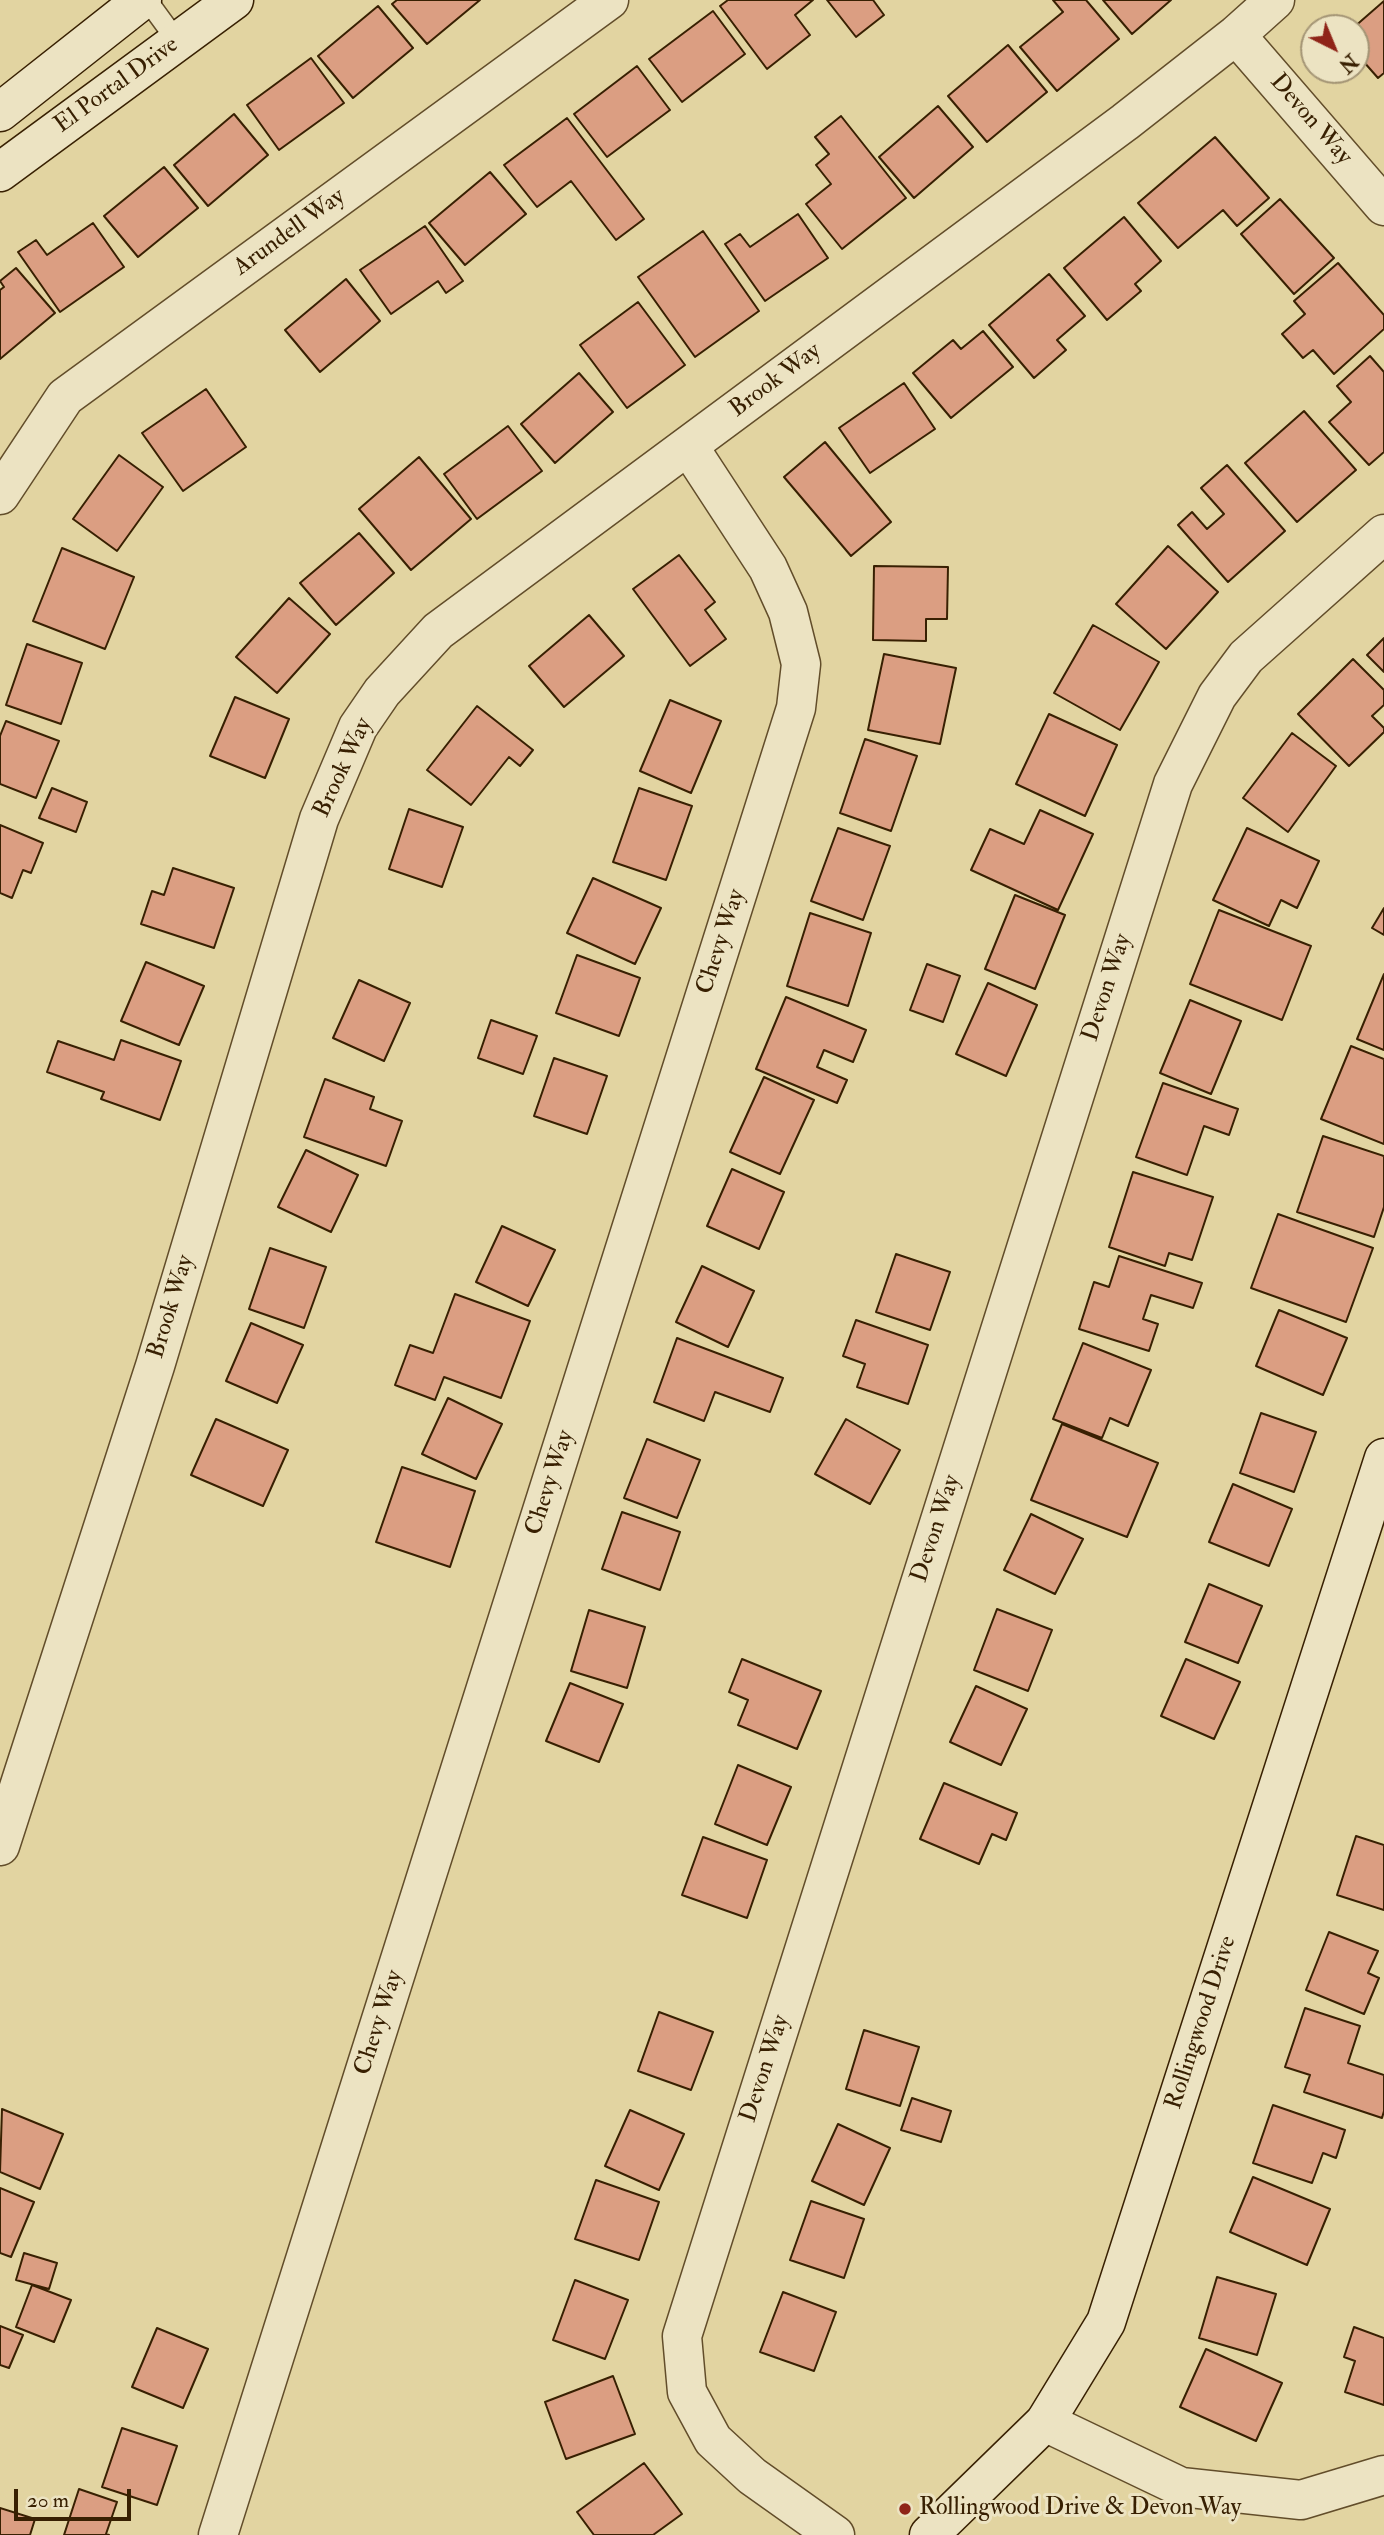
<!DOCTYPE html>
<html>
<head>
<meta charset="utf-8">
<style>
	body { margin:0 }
	#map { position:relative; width:1384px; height:2535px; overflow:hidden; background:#e2d4a1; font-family:"IM FELL Double Pica",serif }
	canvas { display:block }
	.north { position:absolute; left:1300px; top:14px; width:70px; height:70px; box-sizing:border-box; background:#ece3c2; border:2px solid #a49575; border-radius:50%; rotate:137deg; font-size:19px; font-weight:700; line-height:28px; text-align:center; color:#382002 }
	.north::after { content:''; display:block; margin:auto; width:24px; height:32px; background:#8f2418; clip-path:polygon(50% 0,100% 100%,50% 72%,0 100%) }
	.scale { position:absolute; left:14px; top:2489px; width:117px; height:32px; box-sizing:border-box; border:4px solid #382002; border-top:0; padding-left:9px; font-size:21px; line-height:24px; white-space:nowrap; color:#382002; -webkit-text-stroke:5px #ece3c2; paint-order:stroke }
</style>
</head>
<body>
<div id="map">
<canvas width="1384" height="2535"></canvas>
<div class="north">N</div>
<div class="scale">20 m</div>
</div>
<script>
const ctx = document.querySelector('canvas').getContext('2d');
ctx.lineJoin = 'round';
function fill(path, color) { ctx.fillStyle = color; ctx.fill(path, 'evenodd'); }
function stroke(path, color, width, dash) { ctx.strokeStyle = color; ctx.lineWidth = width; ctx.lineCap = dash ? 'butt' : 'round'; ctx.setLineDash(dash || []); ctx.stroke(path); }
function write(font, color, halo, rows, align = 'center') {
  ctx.font = font + ' "IM FELL Double Pica",serif'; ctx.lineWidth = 6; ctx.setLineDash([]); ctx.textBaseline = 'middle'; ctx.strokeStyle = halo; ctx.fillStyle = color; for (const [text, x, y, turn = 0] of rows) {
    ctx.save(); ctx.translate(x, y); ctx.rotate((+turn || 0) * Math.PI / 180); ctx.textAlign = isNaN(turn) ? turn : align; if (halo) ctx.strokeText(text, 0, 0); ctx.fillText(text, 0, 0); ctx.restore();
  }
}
const building = new Path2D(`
	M397 0H480L427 44 392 4Z
	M728 0H813L795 15 810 35 767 69 720 6Z
	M827 0H873L884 15 856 37Z
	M1053 0H1086L1119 39 1057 91 1020 47 1063 12Z
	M1103 0H1171L1132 34Z
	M1384 1V73L1378 78 1356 53V28H1353Z
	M378 6 413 48 353 98 318 56Z
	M713 11 745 54 682 102 649 59Z
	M1008 45 1047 92 987 142 948 96Z
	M311 58 344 103 279 150 247 105Z
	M637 66 670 110 607 157 574 114Z
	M938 106 973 147 914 198 879 157Z
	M234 114 268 155 208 206 174 165Z
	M841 116 906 198 842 249 806 204 831 184 816 165 829 154 815 137Z
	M567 118 644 219 616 240 571 181 537 207 504 165Z
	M1215 137 1269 198 1237 226 1223 210 1178 248 1138 203Z
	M164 167 198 208 138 257 104 216Z
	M490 172 526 214 465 265 429 223Z
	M1280 199 1334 258 1294 294 1241 234Z
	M798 214 828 258 765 301 725 244 740 234 750 247Z
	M1124 217 1161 261 1135 284 1141 291 1107 320 1064 268Z
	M93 223 124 267 60 312 18 252 36 240 47 255Z
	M425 226 463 281 446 293 438 281 391 314 360 270Z
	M703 231 759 311 695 357 638 277Z
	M1338 263 1384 315V329L1334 374 1313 350 1303 358 1282 334 1305 314 1294 301Z
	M16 268 55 313 0 359V290L4 287 0 281Z
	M1049 274 1085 316 1057 340 1066 350 1034 378 989 325Z
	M346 279 380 321 320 372 285 330Z
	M638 302 685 365 627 408 580 345Z
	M983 331 1013 367 951 418 913 373 953 340 961 349Z
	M1370 356 1384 372V452L1369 465 1329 422 1351 402 1337 386Z
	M579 373 613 412 555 463 521 424Z
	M904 383 935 429 870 473 839 428Z
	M206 389 246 447 183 491 142 433Z
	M1304 411 1356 470 1297 522 1245 463Z
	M508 426 542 471 477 519 444 474Z
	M825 442 891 522 851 556 784 477Z
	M119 455 163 487 117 551 73 519Z
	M419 457 471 519 411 570 359 509Z
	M1227 465 1285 531 1228 582 1178 525 1192 512 1207 529 1224 514 1201 488Z
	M359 533 394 573 336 625 300 583Z
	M1168 546 1218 592 1166 649 1116 604Z
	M62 548 134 577 105 649 33 621Z
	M679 555 715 602 705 610 726 639 690 666 633 589Z
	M874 566 948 567 947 619H926V641L873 640Z
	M289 598 330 634 277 693 236 657Z
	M589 615 624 656 564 707 529 666Z
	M1093 625 1159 662 1120 730 1054 693Z
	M1384 638V672L1367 655Z
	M27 644 82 663 61 724 6 705Z
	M884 654 956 668 940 744 868 730Z
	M1353 659 1384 690V705L1372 716 1384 728V732L1349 766 1298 714Z
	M235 697 289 719 265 778 210 756Z
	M670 700 721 721 691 793 640 771Z
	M477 706 533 750 520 766 509 757 471 805 427 770Z
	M1049 714 1117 745 1085 816 1016 784Z
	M6 721 59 741 36 798 0 784V736Z
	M1292 733 1336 766 1288 832 1243 798Z
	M865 739 917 756 891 831 840 813Z
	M52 788 87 802 76 832 39 818Z
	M639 788 692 806 666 880 613 862Z
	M409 809 463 827 442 887 389 869Z
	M1040 810 1093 834 1058 910 971 870 990 829 1024 844Z
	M0 825 43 843 31 873 23 870 12 898 0 893Z
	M838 828 890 846 863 920 811 901Z
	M1247 828 1319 861 1297 908 1281 900 1269 926 1213 900Z
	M173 868 234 888 214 948 141 924 152 891 164 895Z
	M593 878 661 908 635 964 567 933Z
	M1015 895 1065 915 1035 989 985 969Z
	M1384 908V935L1372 928Z
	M1219 910 1311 946 1282 1020 1190 984Z
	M810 913 871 933 848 1006 787 986Z
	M577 955 640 978 619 1036 556 1013Z
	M146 962 204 986 179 1045 121 1021Z
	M927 964 960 976 943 1022 910 1010Z
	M1384 974V1050L1357 1039Z
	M359 980 410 1003 384 1061 333 1038Z
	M988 983 1037 1005 1006 1076 956 1054Z
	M786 997 866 1030 853 1062 824 1050 817 1067 847 1080 837 1103 756 1069Z
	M1190 1000 1241 1021 1211 1094 1160 1073Z
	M491 1020 537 1036 523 1074 478 1058Z
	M121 1040 181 1061 160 1120 101 1099 104 1092 47 1072 58 1041 114 1060Z
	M1351 1046 1384 1059V1144L1321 1119Z
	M554 1058 607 1076 587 1134 534 1116Z
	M764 1077 814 1100 780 1174 730 1152Z
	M325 1079 374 1097 370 1109 402 1121 386 1166 304 1137Z
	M1163 1083 1238 1109 1229 1135 1204 1126 1187 1175 1136 1157Z
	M1323 1136 1384 1156V1207L1374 1237 1297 1212Z
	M306 1150 358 1175 331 1232 278 1207Z
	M732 1169 784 1192 759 1249 707 1226Z
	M1133 1172 1213 1197 1192 1260 1169 1253 1165 1266 1109 1247Z
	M1278 1214 1373 1248 1346 1322 1251 1288Z
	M502 1226 555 1250 528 1306 476 1282Z
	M270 1248 326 1267 304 1328 249 1309Z
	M896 1254 950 1272 930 1330 876 1312Z
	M1119 1256 1202 1283 1193 1308 1151 1295 1143 1319 1158 1324 1149 1351 1079 1329 1094 1282 1109 1287Z
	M702 1266 754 1291 728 1347 676 1322Z
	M455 1294 530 1321 501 1398 444 1377 435 1400 395 1385 410 1345 433 1353Z
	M1279 1310 1347 1338 1323 1395 1256 1366Z
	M856 1320 928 1345 908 1404 857 1387 865 1364 843 1356Z
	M251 1323 303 1345 277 1403 226 1381Z
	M677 1338 783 1378 770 1412 715 1392 704 1421 654 1402Z
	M1083 1343 1151 1370 1128 1426 1110 1418 1102 1438 1053 1419Z
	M448 1398 502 1424 476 1479 422 1454Z
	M1261 1413 1316 1432 1294 1492 1240 1473Z
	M216 1419 288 1450 263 1506 191 1475Z
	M846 1419 900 1450 870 1504 815 1474Z
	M1062 1424 1158 1463 1127 1537 1031 1500Z
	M647 1439 700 1460 677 1518 624 1498Z
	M402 1467 475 1491 450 1567 376 1542Z
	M1233 1484 1292 1509 1269 1566 1209 1542Z
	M622 1512 680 1532 660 1590 602 1569Z
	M1031 1514 1083 1539 1055 1594 1004 1570Z
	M1209 1584 1262 1606 1238 1663 1185 1642Z
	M997 1609 1052 1630 1028 1691 974 1670Z
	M589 1610 645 1627 627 1688 571 1671Z
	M742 1659 821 1691 797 1749 738 1725 748 1700 729 1692Z
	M1186 1659 1240 1682 1214 1739 1161 1716Z
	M570 1683 623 1704 599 1762 546 1741Z
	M976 1686 1027 1709 1001 1765 950 1742Z
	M738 1765 791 1787 767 1845 715 1824Z
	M944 1783 1017 1813 1006 1840 992 1834 979 1864 920 1839Z
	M1356 1836 1384 1845V1910L1337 1895Z
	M703 1837 767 1860 747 1918 682 1895Z
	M1329 1932 1378 1951 1368 1973 1379 1978 1364 2014 1306 1990Z
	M1305 2008 1360 2026 1348 2063 1384 2075V2111L1382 2118 1304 2092 1310 2075 1285 2067Z
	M659 2012 713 2032 691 2090 638 2071Z
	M864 2030 919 2047 900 2106 846 2089Z
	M912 2098 951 2111 941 2142 901 2130Z
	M1273 2105 1345 2130 1336 2158 1323 2153 1312 2183 1253 2163Z
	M2 2109 63 2134 40 2189 0 2172Z
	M630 2110 684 2134 659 2190 605 2166Z
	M838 2124 890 2148 864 2205 812 2181Z
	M1253 2177 1330 2209 1307 2265 1230 2232Z
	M596 2180 659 2202 639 2260 575 2239Z
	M0 2188 34 2202 11 2257 0 2253Z
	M811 2201 864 2219 844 2278 790 2260Z
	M24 2253 57 2263 49 2289 16 2280Z
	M1217 2277 1276 2294 1257 2355 1199 2338Z
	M575 2280 628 2300 605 2359 553 2340Z
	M32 2285 71 2300 54 2342 16 2327Z
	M783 2292 836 2312 814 2371 760 2352Z
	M0 2326 23 2335 9 2368 0 2365Z
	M1354 2327 1384 2338V2405L1345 2392 1355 2361 1344 2357Z
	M157 2328 208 2349 183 2408 132 2387Z
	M1206 2349 1282 2383 1256 2441 1180 2407Z
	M613 2376 635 2434 566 2459 545 2402Z
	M122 2428 177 2446 157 2505 102 2487Z
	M644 2463 682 2514 653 2535H594L577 2512Z
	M79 2489 117 2502 106 2534 109 2535H64Z
	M0 2508 35 2519 30 2535H0Z`);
fill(building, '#db9e82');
stroke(building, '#382002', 2);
const lane = new Path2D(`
	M147 0 177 41`);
const street = new Path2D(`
	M1236 35 1384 206
	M0 495 65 397 609 0
	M0 1846 155 1366 319 819 358 727 382 692 438 631 1125 122 1236 35 1275 0
	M1045 2422 1181 2487 1301 2500 1384 2475
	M218 2535 796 708 801 664 788 612 768 568 689 447
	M835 2535 752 2476 713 2440 687 2392 682 2336 1173 784 1217 696 1246 657 1384 534`);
const secondary = new Path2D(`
	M0 112 142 0
	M0 172 234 0
	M929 2535 1045 2422 1106 2322 1384 1458`);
stroke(lane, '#624d2a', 22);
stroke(street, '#624d2a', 41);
stroke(secondary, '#382002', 41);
stroke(lane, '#ece3c2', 19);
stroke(street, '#ece3c2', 38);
stroke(secondary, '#ece3c2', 38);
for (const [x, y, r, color] of [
	[905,2509,7,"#8f2418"]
]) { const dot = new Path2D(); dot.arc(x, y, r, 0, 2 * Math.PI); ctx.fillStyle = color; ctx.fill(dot); stroke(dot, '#ece3c2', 2.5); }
write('24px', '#382002', '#ece3c2', [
	["El Portal Drive",117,86,-36],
	["Devon Way",1310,120,49],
	["Arundell Way",290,233,-36],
	["Brook Way",776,381,-37],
	["Brook Way",344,768,-65],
	["Chevy Way",722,942,-72],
	["Devon Way",1108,988,-72],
	["Brook Way",172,1307,-73],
	["Chevy Way",551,1483,-72],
	["Devon Way",937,1529,-72],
	["Chevy Way",380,2023,-72],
	["Rollingwood Drive",1202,2023,-72],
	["Devon Way",766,2069,-72]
]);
write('24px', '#382002', '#ece3c2', [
	["Rollingwood Drive & Devon Way",919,2509]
], 'left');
</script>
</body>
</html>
